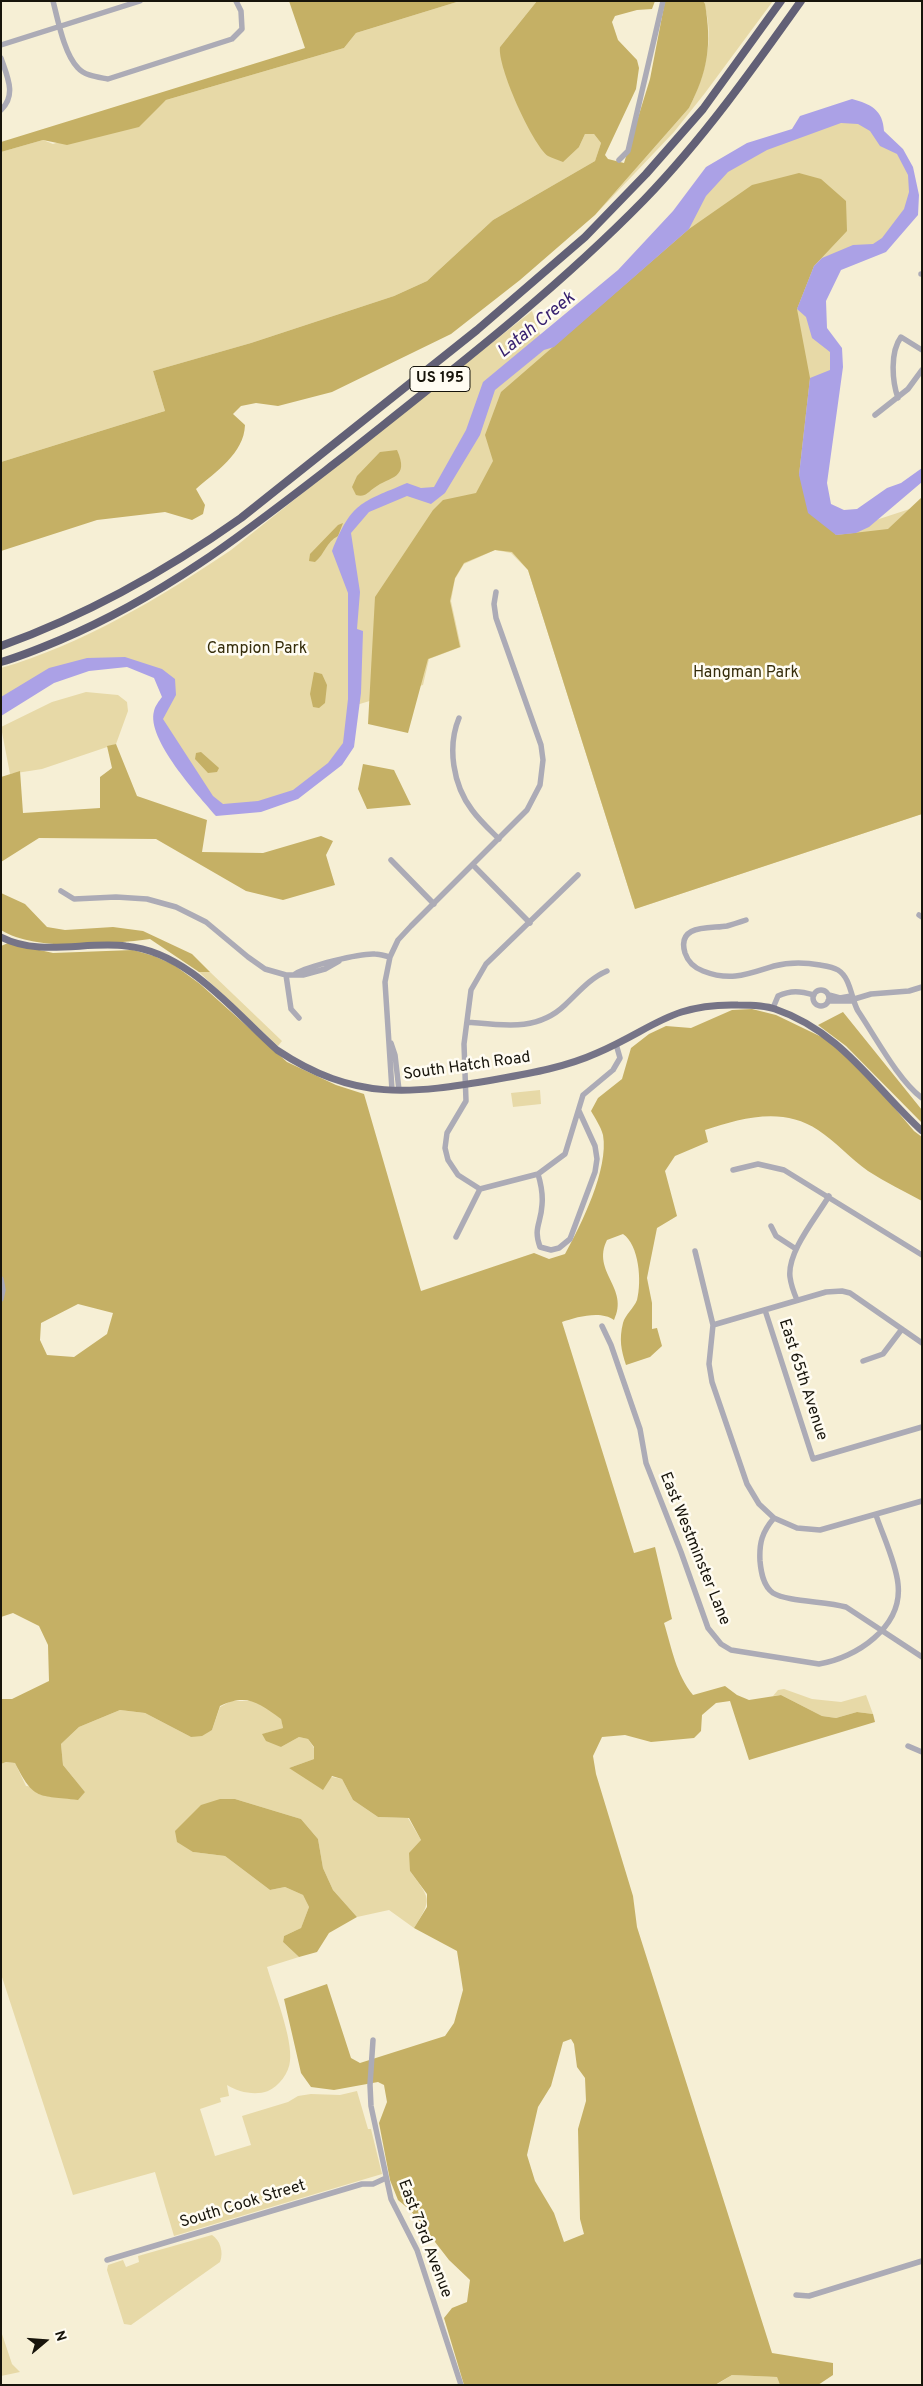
<!DOCTYPE html>
<html>
<head>
<meta charset="utf-8">
<style>
	body { margin:0 }
	#map { position:relative; width:923px; height:2386px; overflow:hidden; background:#f6efd5; font-family:Overpass,sans-serif }
	canvas { display:block }
	.frame { position:absolute; inset:0; border:2px solid #17140b; pointer-events:none }
	.north { position:absolute; left:20px; top:2316px; width:50px; height:50px; -webkit-text-stroke:4px #fffcf2; paint-order:stroke; rotate:72deg; font-size:14px; font-weight:700; line-height:20px; text-align:center; color:#17140b }
	.north::after { content:''; display:block; margin:auto; width:18px; height:22px; background:#17140b; clip-path:polygon(50% 0,100% 100%,50% 72%,0 100%) }
</style>
</head>
<body>
<div id="map">
<canvas width="923" height="2386"></canvas>
<div class="frame"></div>
<div class="north">N</div>
</div>
<script>
const ctx = document.querySelector('canvas').getContext('2d');
ctx.lineJoin = 'round';
function fill(path, color) { ctx.fillStyle = color; ctx.fill(path, 'evenodd'); }
function stroke(path, color, width, dash) { ctx.strokeStyle = color; ctx.lineWidth = width; ctx.lineCap = dash ? 'butt' : 'round'; ctx.setLineDash(dash || []); ctx.stroke(path); }
function write(font, color, halo, rows, align = 'center') {
  ctx.font = font + ' Overpass,sans-serif'; ctx.lineWidth = 5; ctx.setLineDash([]); ctx.textBaseline = 'middle'; ctx.strokeStyle = halo; ctx.fillStyle = color; for (const [text, x, y, turn = 0] of rows) {
    ctx.save(); ctx.translate(x, y); ctx.rotate((+turn || 0) * Math.PI / 180); ctx.textAlign = isNaN(turn) ? turn : align; if (halo) ctx.strokeText(text, 0, 0); ctx.fillText(text, 0, 0); ctx.restore();
  }
}
fill(new Path2D(`
	M460 1H537L500 47 579 147 585 134H594L601 143 595 161 493 220 427 281 394 296 251 343 153 371 165 411 1 462V152L43 140 53 144 155 110 166 100 344 48 356 33Z
	M703 1H773L705 93 674 132 595 215 689 108C705 76 716 37 703 1Z
	M860 115 901 152 911 171 914 194 879 249 851 255 813 298 835 349 819 508 876 520 922 505V814L635 909 528 570 511 553 495 550 464 564 455 579 451 601 461 647 429 659 423 685 353 706 349 743 334 765 295 795 221 810 159 721 167 684 127 663 88 665 1 707V668C81 645 162 597 231 550L532 311 543 343 625 275 698 192 751 151Z
	M86 692 118 695 127 702 128 711 116 744 42 769 10 774 1 727 52 702Z
	M199 972H210L282 1041 278 1046Z
	M540 1090 541 1104 513 1107 511 1093Z
	M784 1689 812 1699 841 1702 866 1695 873 1714 857 1712 836 1718 822 1716 781 1695 773 1696 778 1690Z
	M231 1701H257L281 1718 283 1728 263 1734 281 1747 299 1737 308 1739 314 1748V1759L289 1768 342 1779 353 1800 378 1817 408 1818 421 1840 410 1871C430 1899 433 1898 414 1928L389 1910 357 1917 333 1890 323 1868 318 1839 301 1819 235 1799H221L193 1852 225 1856 270 1890 285 1887 303 1895 309 1907 301 1928 284 1936 283 1942 299 1957 267 1967C274 1991 293 2039 290 2061 289 2073 279 2086 268 2091 255 2096 238 2092 227 2085L229 2096 220 2098 221 2102 200 2109 215 2156 251 2145 242 2116 288 2102 298 2096 311 2094 340 2095 357 2091 368 2129H371L382 2174 174 2236 155 2172 73 2195 1 1974V1764L6 1762 15 1763 26 1786 85 1792 63 1765 61 1744 79 1727 120 1710 145 1713 191 1737 212 1730 220 1707Z
	M212 2235C220 2240 224 2252 220 2262L131 2325 124 2324 107 2270 108 2265 123 2260 126 2267 139 2262 138 2256Z
	M1 2331 12 2364 20 2372 1 2376Z
	M732 2375 777 2377 780 2385H716Z`), '#e7d9a7');
fill(new Path2D(`
	M289 1H460L356 33 344 48 166 100 139 127 67 145 43 140 1 152V142L305 48Z
	M537 1H655L652 9 637 10 615 16 612 22 618 40 637 60 639 68 636 89 605 155 608 159 624 163 650 79 665 1H703L705 4C712 45 708 71 689 108L595 215 520 280 451 334 332 392 278 406 256 403 241 406 233 414 245 425C244 454 215 472 196 489L205 505 203 514 192 520 165 512 97 520 1 551V462L165 411 153 371 251 343 394 296 427 281 493 220 595 161 601 143 594 134H585L579 147 563 162C558 160 552 158 548 156 532 144 497 66 500 47Z
	M799 173 821 179 846 201 847 231 814 266 797 309 810 378 799 475 836 535 888 529 922 497V814L635 909 528 570 512 552 495 550 464 563 455 578 450 601 460 647 428 659 408 733 368 724 375 597 433 510 443 500 476 493 493 461 485 435 501 392 689 229 752 185Z
	M397 450C410 479 390 476 374 488 368 492 365 498 356 495L352 487 357 476 380 452Z
	M343 523 338 536C326 542 325 554 315 562L309 561 310 554 338 525Z
	M314 672 322 674 327 685 325 703 319 708 313 707 310 694Z
	M116 744 137 796 207 820 202 852 263 853 321 836 333 841 326 855 335 885 283 900 246 891 156 839 39 838 1 862V777L20 771 23 813 100 808V777L112 768 107 746Z
	M201 752 219 768 217 772 208 773 195 759 196 753Z
	M363 764 394 770 411 805 367 809 358 789Z
	M1 893 25 904 47 927 65 930 113 927 143 931 192 954 210 972H199L150 939C111 944 35 952 1 930Z
	M8 943 53 953 133 950 154 956 174 965 200 984 287 1062 336 1085 364 1094 421 1291 534 1253 549 1259 565 1254C581 1225 609 1169 603 1135 601 1127 595 1118 591 1111L598 1098 622 1079 631 1048 649 1034 666 1026 691 1028 732 1010 752 1009 776 1015 832 1042 864 1072 914 1131 922 1137V1201C904 1191 885 1182 868 1171 851 1159 836 1142 818 1130 783 1106 741 1118 705 1130L708 1142 675 1156 665 1171 677 1216 657 1228 647 1278 652 1303V1329L657 1328 662 1346 650 1357 626 1365C621 1350 619 1339 623 1323 625 1315 634 1308 637 1300 642 1281 639 1245 623 1234L607 1240C591 1272 630 1288 614 1320 601 1310 576 1317 562 1322L634 1553 655 1547 672 1619 664 1623C672 1649 676 1674 693 1695L725 1686 737 1695 749 1700 781 1695 822 1716 836 1718 857 1712 873 1714 875 1722 749 1760 730 1701 716 1703 702 1715 701 1731 694 1738 651 1742 625 1735 602 1737 593 1756 596 1774 633 1896 637 1927 772 2353 833 2363V2375L818 2385H780L777 2377 732 2375 715 2385H464L444 2318 452 2308 467 2302 470 2280 449 2260 411 2211 398 2200 390 2180 379 2123 387 2102 384 2085 378 2082 334 2090 311 2087 301 2073 284 1999 327 1984 351 2058 360 2063 445 2036 454 2023 463 1990 457 1951 414 1928 427 1907V1894L410 1871 409 1853 421 1840 409 1818 378 1817 353 1800 342 1779 332 1776 323 1790 289 1768 314 1759V1747L308 1739 299 1737 281 1747 266 1741 262 1734 283 1728 281 1719C259 1703 247 1693 220 1706L212 1730 202 1736 191 1737 145 1713 120 1710 79 1727 61 1744 63 1765 85 1792 78 1800C38 1795 34 1801 15 1763L6 1762 1 1764V1699H12L49 1681 48 1645 39 1626 13 1613 1 1617V946ZM78 1304 113 1313 107 1334 74 1357 47 1355 40 1340 41 1323ZM571 2039 574 2044 577 2067 585 2078 586 2101 578 2129 580 2219 584 2234 564 2242 554 2213 535 2181 527 2155 538 2107 551 2086 563 2042Z
	M843 1012 922 1110V1123L846 1046 818 1025Z
	M220 1799H235L301 1819 318 1839 323 1868 333 1890 357 1917 329 1933 317 1952 299 1957 283 1942 284 1936 301 1928 309 1907 303 1895 285 1887 270 1890 225 1856 193 1852 177 1842 175 1831 201 1805Z`), '#c5b065');
fill(new Path2D(`
	M852 99C871 104 883 110 884 131L903 149 913 167 919 195 918 215 886 252 841 270 826 301 827 328 842 348 843 367 827 483 831 504 844 510 857 509 887 488 901 483 922 468V482L869 527 856 533 836 535 808 513 799 475 810 378 830 370V352L812 338 806 317 797 309 814 266 822 258 853 245 873 244 882 238 904 209 909 192 908 175 897 154 880 146 870 131 858 124 841 123 767 150 728 172 706 196 689 229 554 347 544 350 495 390 480 435 445 493 431 504 407 496 369 512 351 533 360 592 357 629 363 631 361 693 354 747 342 765 298 799 261 812 216 816C198 795 146 739 154 711 155 706 159 701 162 697L154 678 127 667 89 671 54 683 1 716V697L49 668 87 658 125 657 162 669 175 679 176 695 163 719 213 796 223 804 258 801 293 790 328 763 343 743 348 699V593L332 551C352 502 360 503 407 483L421 488 434 487 466 430 483 382 618 270 673 211 706 167 747 143 792 129 800 116Z`), '#aba1e6');
stroke(new Path2D(`
	M53 1C58 20 64 54 78 68 85 76 98 77 108 79L232 39 242 29 241 11 236 1
	M1 45 140 1
	M1 58C7 76 17 95 1 110
	M619 160 628 151 663 1
	M921 274H922
	M898 398C892 381 890 352 901 337L922 350
	M875 415 908 389 922 370
	M459 718C447 747 453 785 472 810 480 821 490 830 499 839
	M391 860 434 904
	M473 865 530 923
	M578 875 486 964 471 990 464 1044 466 1101 447 1133 445 1148 448 1160 458 1175 480 1189 538 1174 565 1154 583 1095 613 1070 620 1058 616 1044
	M61 891 74 899 116 897 147 899 176 907 206 922 248 957 265 969 286 975H303L325 969 339 961
	M919 915 922 917
	M746 920C740 922 734 924 727 926 712 929 676 923 685 953 688 962 695 968 703 971 731 982 748 974 774 966 789 962 804 962 820 965 826 966 833 967 838 970 851 978 851 999 858 1011 875 1036 898 1080 922 1098
	M295 974C308 966 360 953 375 954 380 954 385 956 390 957
	M286 975 291 1009 299 1018
	M813 998a8 8 0 1 1 16 0a8 8 0 1 1-16 0Z
	M829 995 840 998 851 996
	M851 1000 871 994 909 991 922 987
	M828 1001H852
	M773 1008 778 996C791 990 800 991 814 995
	M467 1022C502 1025 537 1032 565 1005 578 993 590 978 607 971
	M391 1043 395 1055 399 1090
	M392 1090 385 982 390 957 398 940 411 926 527 810 540 785 543 760 541 745 496 618 494 604 496 592
	M733 1170 758 1164 784 1170 922 1255
	M538 1174C541 1184 543 1195 542 1205 541 1224 533 1228 540 1247L551 1250 559 1248 570 1239 595 1172 597 1159 595 1146 579 1111
	M771 1226 776 1236 796 1249
	M456 1237 480 1189
	M695 1251 713 1325 709 1364 712 1382 747 1484 759 1504 774 1518C762 1532 759 1543 760 1561 761 1572 763 1586 773 1593 788 1602 826 1601 846 1607L922 1657
	M1 1279 3 1290 1 1299
	M797 1300C794 1293 791 1285 790 1277 787 1252 816 1218 829 1196
	M765 1310 813 1459 922 1427
	M713 1325 826 1292 842 1291 850 1293 922 1343
	M602 1326 611 1345 640 1429 646 1463 681 1552 708 1628 721 1644 731 1650 819 1664C856 1658 903 1627 898 1584 896 1563 883 1536 876 1515
	M863 1361 883 1354 902 1329
	M774 1518 797 1528 820 1530 922 1501
	M908 1746 922 1752
	M373 2040 370 2085 371 2106 391 2199 417 2250 461 2385
	M107 2260 362 2184H373L386 2178
	M796 2295 809 2296 922 2261`), '#acabb6', 5.5);
stroke(new Path2D(`
	M1 937C40 957 85 941 126 946 188 952 233 1011 277 1050 355 1102 411 1094 498 1079 532 1073 566 1067 597 1053 653 1029 671 1003 738 1005 749 1005 764 1005 775 1009 842 1032 873 1086 922 1131`), '#767487', 7);
stroke(new Path2D(`
	M1 646C87 615 166 571 241 518L477 330 585 237 646 174 703 109 781 1
	M1 662C22 656 41 648 60 640 169 594 251 528 343 457 446 375 552 294 644 200 703 139 752 70 801 1`), '#626076', 8);
for (const [x, y, w] of [
	[440,379,60]
]) { const box = new Path2D(); box.roundRect(x - w / 2, y - 12.5, w, 25, 4); ctx.fillStyle = '#fffcf2'; ctx.fill(box); stroke(box, '#17140b', 1); }
write('bold 15px', '#17140b', null, [
	["US 195",440,379]
]);
write('16px', '#362d0b', '#fffcf2', [
	["Campion Park",257,650],
	["Hangman Park",746,674]
]);
write('16px', '#17140b', '#fffcf2', [
	["South Hatch Road",467,1067,-8],
	["East 65th Avenue",802,1380,72],
	["East Westminster Lane",694,1549,68],
	["South Cook Street",243,2205,-17],
	["East 73rd Avenue",424,2239,69]
]);
write('italic 18px', '#382170', '#fffcf2', [
	["Latah Creek",537,326,-39]
]);
</script>
</body>
</html>
